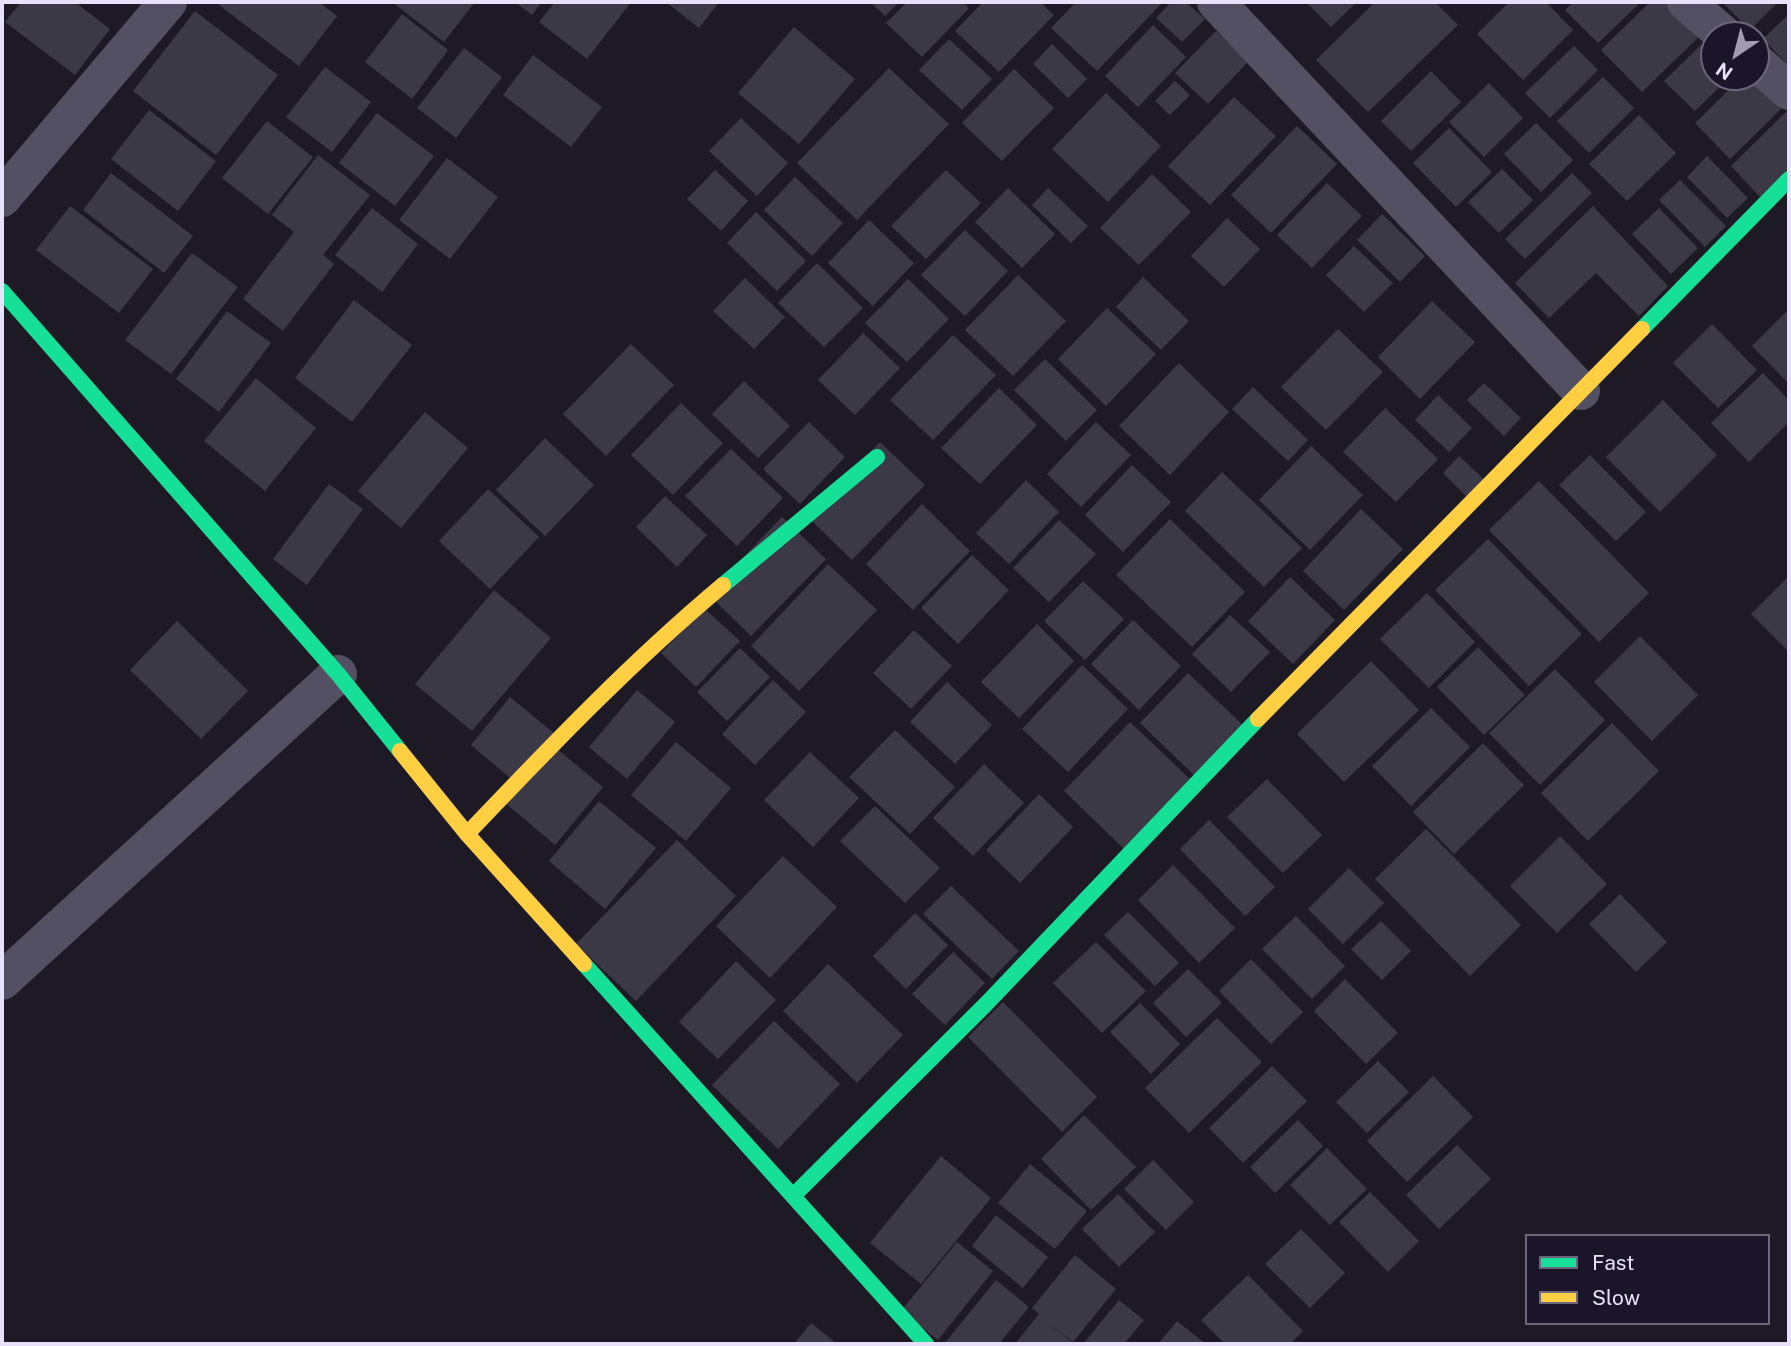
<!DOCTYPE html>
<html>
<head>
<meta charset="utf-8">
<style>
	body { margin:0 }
	#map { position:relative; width:1791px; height:1346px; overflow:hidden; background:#1d1a25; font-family:"Public Sans",sans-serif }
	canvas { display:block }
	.frame { position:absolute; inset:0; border:4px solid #e7e1fb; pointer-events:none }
	.legend { position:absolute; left:1525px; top:1234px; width:245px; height:91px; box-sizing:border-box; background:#1b152a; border:2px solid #6d677e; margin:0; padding:9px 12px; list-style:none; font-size:21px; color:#e7e1fb }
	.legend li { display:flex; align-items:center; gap:14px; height:35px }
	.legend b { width:35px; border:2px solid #6d677e }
	.north { position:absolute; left:1700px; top:21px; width:70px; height:70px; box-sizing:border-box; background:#1b152a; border:2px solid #6d677e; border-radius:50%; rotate:215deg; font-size:19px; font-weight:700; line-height:28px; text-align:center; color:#e7e1fb }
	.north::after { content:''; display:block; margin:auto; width:24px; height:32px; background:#a09bb0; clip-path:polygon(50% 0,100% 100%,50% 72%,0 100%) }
</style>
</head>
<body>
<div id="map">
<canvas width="1791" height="1346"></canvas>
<div class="frame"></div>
<ul class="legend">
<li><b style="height:9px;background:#16e098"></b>Fast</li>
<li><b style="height:9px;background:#ffcf43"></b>Slow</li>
</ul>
<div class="north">N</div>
</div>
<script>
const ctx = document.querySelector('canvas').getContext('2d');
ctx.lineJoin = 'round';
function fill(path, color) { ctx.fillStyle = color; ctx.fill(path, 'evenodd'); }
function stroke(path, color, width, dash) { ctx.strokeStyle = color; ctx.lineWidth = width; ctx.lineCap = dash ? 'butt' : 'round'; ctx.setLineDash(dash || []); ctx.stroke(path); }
fill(new Path2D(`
	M21 2H75L110 29 75 75 5 22Z
	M215 2H319L337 16 299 66Z
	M392 2H475L444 42Z
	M515 2H542L532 15Z
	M555 2H631L587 59 539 22Z
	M666 2H719L699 28Z
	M870 2H899L885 16Z
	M907 2H962L969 8 922 57 886 23Z
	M983 2H1040L1054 15 999 72 955 31Z
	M1076 2H1163L1097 71 1051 28Z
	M1171 2H1186L1205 19 1182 42 1156 18Z
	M1306 2H1357L1331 27Z
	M1375 2H1435L1458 25 1368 112 1316 60Z
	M1509 2H1546L1573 30 1523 80 1477 34Z
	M1573 2H1641L1598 43 1565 10Z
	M1650 2H1672L1703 33 1642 92 1601 50Z
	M1722 2H1778L1750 30Z
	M195 11 278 75 216 155 133 91Z
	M402 14 448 50 412 99 365 62Z
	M1789 14V66L1763 39Z
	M1153 25 1186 57 1138 107 1105 76Z
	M794 27 855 79 799 144 738 93Z
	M1216 31 1248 62 1208 104 1175 73Z
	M949 39 992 79 962 110 919 70Z
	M1707 39 1714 47V77H1730L1695 111 1664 81Z
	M1052 44 1087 79 1068 98 1033 64Z
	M1574 46 1598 70 1550 118 1525 93Z
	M464 48 502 77 456 138 417 108Z
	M533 55 602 107 571 147 503 95Z
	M325 67 371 102 332 152 286 117Z
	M889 68 949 124 857 220 797 163Z
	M1014 69 1054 108 1002 161 962 123Z
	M1431 71 1461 102 1411 151 1381 121Z
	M1603 77 1634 108 1589 153 1557 121Z
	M1742 77H1756L1787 103 1730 159 1695 123Z
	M1175 81 1190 95 1170 115 1155 101Z
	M1489 83 1523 118 1484 157 1449 122Z
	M1106 93 1161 146 1108 202 1052 149Z
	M1234 97 1276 136 1210 205 1168 166Z
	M1789 109V168L1760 197 1731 166Z
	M149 110 216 161 178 211 111 159Z
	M377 113 434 156 395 206 339 163Z
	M1639 115 1676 153 1627 201 1589 164Z
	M741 118 788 163 757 196 709 151Z
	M267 121 313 157 268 214 222 178Z
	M1536 123 1573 160 1541 192 1504 154Z
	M1297 126 1337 164 1271 233 1231 195Z
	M1449 128 1492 172 1456 207 1413 163Z
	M318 155 370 195 323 255 334 264 283 331 243 299 294 232 272 215Z
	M1707 156 1748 198 1727 218 1687 177Z
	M447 158 498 197 450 259 399 220Z
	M1502 169 1533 200 1499 233 1468 202Z
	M715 170 748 201 721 231 687 199Z
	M946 170 981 203 926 259 891 226Z
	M111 173 193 236 164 273 83 210Z
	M1572 173 1592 193 1525 259 1505 239Z
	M1152 174 1191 212 1139 265 1100 228Z
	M795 177 843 223 812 256 764 210Z
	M1680 180 1726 226 1705 247 1659 200Z
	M1327 183 1362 216 1312 268 1277 235Z
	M1008 188 1055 234 1022 268 975 222Z
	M1048 188 1088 226 1071 243 1032 205Z
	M70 206 153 269 119 313 36 250Z
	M1593 206 1668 286 1639 316 1596 273 1549 318 1515 283Z
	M372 208 418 244 382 292 335 255Z
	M1659 208 1698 248 1671 274 1632 234Z
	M756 212 806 261 777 291 727 243Z
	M1382 214 1425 256 1400 282 1357 240Z
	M1227 218 1260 249 1224 287 1191 256Z
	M869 220 914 263 873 306 828 263Z
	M965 230 1008 271 965 316 921 275Z
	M1354 246 1393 283 1364 312 1326 275Z
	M192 253 238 287 171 374 125 340Z
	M817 263 863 308 824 347 778 303Z
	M1018 275 1066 321 1013 376 965 330Z
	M1143 277 1189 321 1161 350 1116 307Z
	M745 278 785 317 754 349 713 311Z
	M908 279 949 319 907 362 865 323Z
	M354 300 412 345 352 422 295 378Z
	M1432 301 1475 342 1420 399 1378 357Z
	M1107 308 1156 354 1106 406 1058 359Z
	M1789 309V384L1752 346Z
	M227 311 271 343 219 412 176 379Z
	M1712 324 1757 370 1718 408 1673 363Z
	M1338 329 1383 372 1326 430 1281 387Z
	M863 333 900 368 855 415 818 380Z
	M953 335 996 375 933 440 890 400Z
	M631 344 674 385 606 456 563 414Z
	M1045 359 1097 410 1066 441 1014 390Z
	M1179 363 1229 412 1170 475 1119 426Z
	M1763 373 1789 400V422L1749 462 1711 423Z
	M256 378 316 428 265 491 204 441Z
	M744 381 790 426 758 458 712 414Z
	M1484 383 1521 418 1504 436 1467 400Z
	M1253 387 1308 440 1288 461 1232 409Z
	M999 388 1037 425 980 484 941 448Z
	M1438 395 1472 428 1449 452 1415 420Z
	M1663 400 1717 455 1660 512 1606 457Z
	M681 403 723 443 673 495 631 455Z
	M1385 408 1438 459 1396 502 1343 452Z
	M425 412 468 448 401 528 358 491Z
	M809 422 845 457 800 504 763 469Z
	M1096 422 1131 455 1081 507 1047 474Z
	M545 438 594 485 545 536 496 490Z
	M880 442 925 485 852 560 808 517Z
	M1311 446 1363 495 1310 550 1259 500Z
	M731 449 783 498 737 546 685 496Z
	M1590 455 1646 512 1616 541 1559 485Z
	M1459 456 1486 481 1469 499 1443 473Z
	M1132 465 1171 502 1123 552 1085 515Z
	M1222 472 1302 548 1264 587 1185 511Z
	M1026 480 1059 512 1009 564 976 533Z
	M1539 481 1649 593 1599 642 1489 530Z
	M329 484 363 509 307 585 273 559Z
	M488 489 539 537 490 589 439 541Z
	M665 496 707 535 677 567 636 527Z
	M922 504 970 551 913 610 866 564Z
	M1361 509 1403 549 1344 610 1303 571Z
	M782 517 826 559 751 636 708 594Z
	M1170 519 1245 592 1192 647 1116 575Z
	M1059 520 1096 554 1049 602 1013 568Z
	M1488 539 1582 634 1529 686 1435 590Z
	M972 555 1009 590 958 644 921 608Z
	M828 564 877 610 799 691 751 646Z
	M1789 576V647L1787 650 1751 614Z
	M1290 577 1335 620 1293 664 1248 621Z
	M1083 581 1124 619 1085 660 1044 621Z
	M494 590 551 638 472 731 415 684Z
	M1427 593 1475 642 1429 688 1380 639Z
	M704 608 740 641 696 687 661 653Z
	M1230 615 1270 652 1231 692 1192 654Z
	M1133 620 1181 666 1139 710 1091 664Z
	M177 621 248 691 201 739 130 670Z
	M1037 624 1074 661 1019 718 981 682Z
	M914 630 952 666 911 709 873 673Z
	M1640 636 1698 695 1652 741 1594 682Z
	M1478 647 1525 695 1484 735 1437 687Z
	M740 648 770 677 727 721 697 692Z
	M1371 661 1419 710 1344 782 1297 734Z
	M1082 665 1128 709 1068 772 1022 729Z
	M1555 669 1605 720 1540 785 1489 733Z
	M1188 673 1245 727 1196 777 1140 723Z
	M773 680 806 712 755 765 722 734Z
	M947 682 992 725 955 764 910 722Z
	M637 690 675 722 627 779 589 747Z
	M510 697 555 734 515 782 471 745Z
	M1431 708 1470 747 1411 806 1372 766Z
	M1130 722 1190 779 1124 849 1064 791Z
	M1612 723 1659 771 1588 841 1541 793Z
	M895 730 955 787 910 834 849 777Z
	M676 742 731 788 686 841 631 795Z
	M1483 743 1524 785 1454 854 1413 812Z
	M551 744 603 787 555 845 503 801Z
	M810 752 859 798 813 847 764 800Z
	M984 764 1024 803 973 856 933 818Z
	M1267 779 1322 835 1283 873 1227 817Z
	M1039 794 1073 827 1020 883 986 850Z
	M599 801 656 848 605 909 549 861Z
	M875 806 940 868 905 903 840 841Z
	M1209 820 1275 887 1245 916 1180 849Z
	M1426 829 1521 925 1470 976 1375 879Z
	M1560 836 1607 884 1557 933 1510 886Z
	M677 840 736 896 636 1001 576 944Z
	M783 856 837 907 770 978 716 926Z
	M1173 865 1235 928 1199 963 1138 900Z
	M1349 868 1384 903 1343 944 1308 909Z
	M951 886 1019 951 992 979 923 914Z
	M1620 894 1667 942 1636 972 1589 924Z
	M1128 912 1179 963 1155 986 1104 935Z
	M915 913 948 945 906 989 873 956Z
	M1296 916 1345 966 1312 999 1262 949Z
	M1381 921 1411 951 1382 980 1351 949Z
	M1096 942 1146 991 1102 1033 1053 983Z
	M953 952 985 983 945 1025 912 994Z
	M1251 959 1303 1012 1271 1044 1219 991Z
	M736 961 776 1000 718 1059 679 1022Z
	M828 964 903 1035 857 1083 783 1011Z
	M1188 969 1222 1003 1186 1037 1153 1003Z
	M1345 979 1398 1033 1366 1064 1314 1011Z
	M1003 1002 1097 1097 1062 1132 968 1037Z
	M1140 1003 1180 1044 1151 1074 1110 1032Z
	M1217 1018 1262 1062 1189 1133 1145 1088Z
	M774 1021 840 1084 778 1149 712 1085Z
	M1378 1061 1409 1092 1367 1133 1336 1102Z
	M1272 1066 1307 1101 1243 1163 1209 1128Z
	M1433 1076 1473 1117 1407 1182 1367 1141Z
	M1084 1115 1136 1167 1091 1210 1041 1159Z
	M1298 1120 1323 1146 1275 1193 1250 1167Z
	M1457 1145 1491 1179 1439 1229 1406 1195Z
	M1327 1148 1367 1189 1330 1225 1290 1185Z
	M941 1156 991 1198 921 1284 870 1243Z
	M1153 1160 1194 1202 1166 1230 1124 1189Z
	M1030 1164 1087 1211 1055 1249 998 1203Z
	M1370 1192 1419 1241 1388 1272 1339 1222Z
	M1118 1194 1155 1232 1119 1267 1082 1229Z
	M996 1215 1048 1257 1023 1288 972 1246Z
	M1301 1229 1345 1273 1310 1308 1265 1264Z
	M957 1242 993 1271 938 1340 901 1311Z
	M1075 1255 1116 1289 1073 1342 1048 1323 1074 1344H1015L1039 1314 1032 1308Z
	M1248 1275 1303 1331 1290 1344H1225L1201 1320Z
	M996 1280 1029 1307 999 1344H944Z
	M1119 1300 1144 1320 1124 1344H1083Z
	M1177 1321 1206 1344H1158Z
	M811 1323 837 1344H794Z`), '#3c3946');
stroke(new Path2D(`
	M1216 2 1581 391
	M1686 2 1724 35
	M1756 62 1789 91
	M2 198 168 2
	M2 981 338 674`), '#535064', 38);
stroke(new Path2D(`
	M2 291 338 674 400 751
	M1642 329 1789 179
	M723 585 877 457
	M584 964 926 1344
	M794 1195 986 1004 1258 719`), '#16e098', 16);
stroke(new Path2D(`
	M1258 719 1642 329
	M400 751 467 834 584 964
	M467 834C549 748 631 662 723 585`), '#ffcf43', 16);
</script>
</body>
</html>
